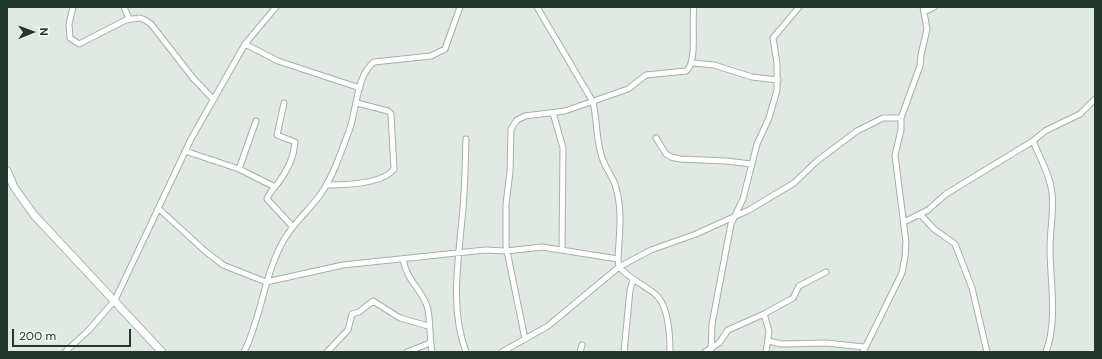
<!DOCTYPE html>
<html>
<head>
<meta charset="utf-8">
<style>
	body { margin:0 }
	#map { position:relative; width:1102px; height:359px; overflow:hidden; background:#e0eae3; font-family:"DM Sans",sans-serif }
	canvas { display:block }
	.frame { position:absolute; inset:0; border:8px solid #22382d; pointer-events:none }
	.north { position:absolute; left:12px; top:12px; width:40px; height:40px; -webkit-text-stroke:3px #f0f6f2; paint-order:stroke; rotate:89deg; font-size:11px; font-weight:700; line-height:16px; text-align:center; color:#22382d }
	.north::after { content:''; display:block; margin:auto; width:14px; height:18px; background:#22382d; clip-path:polygon(50% 0,100% 100%,50% 72%,0 100%) }
	.scale { position:absolute; left:12px; top:329px; width:119px; height:18px; box-sizing:border-box; border:2px solid #22382d; border-top:0; padding-left:5px; font-size:12px; line-height:14px; white-space:nowrap; color:#22382d; -webkit-text-stroke:3px #f0f6f2; paint-order:stroke }
</style>
</head>
<body>
<div id="map">
<canvas width="1102" height="359"></canvas>
<div class="frame"></div>
<div class="north">N</div>
<div class="scale">200 m</div>
</div>
<script>
const ctx = document.querySelector('canvas').getContext('2d');
ctx.lineJoin = 'round';
function stroke(path, color, width, dash) { ctx.strokeStyle = color; ctx.lineWidth = width; ctx.lineCap = dash ? 'butt' : 'round'; ctx.setLineDash(dash || []); ctx.stroke(path); }
const street = new Path2D(`
	M73 7 69 24 70 38 79 44 126 20 140 18 145 20 151 24 193 78 213 99
	M124 7 129 19
	M924 12 934 7
	M245 44 278 61 360 88
	M693 63 714 65 752 77 778 80
	M284 103 277 135 295 142C294 158 288 170 278 183 274 188 269 193 267 199L293 227
	M553 113 563 148 562 249
	M656 138 666 154 671 157 680 159 726 161 751 164
	M466 139C465 166 465 192 462 219 458 264 450 309 466 352
	M1033 141C1040 158 1050 175 1052 193 1054 211 1050 230 1050 248 1050 282 1058 319 1046 352
	M185 151 239 169 275 187
	M239 169 256 121
	M327 185C344 185 383 184 394 169L391 114 388 111 357 103
	M158 208 205 251 223 265 266 282 343 265 485 250 506 251 542 247 618 259
	M920 214 934 229 955 244 972 288 987 352
	M904 222 928 210 946 194 1033 141 1045 131 1080 114 1095 99
	M403 259C407 282 421 288 427 306 431 319 429 337 432 352
	M764 314 793 298 799 286 826 272
	M525 339 506 246V204L510 172 511 129 517 120 525 116 565 111 628 89 646 75 686 71C698 63 691 22 694 7
	M768 341 782 344 826 343 864 347
	M65 352 89 330 115 300 191 139 245 44 276 7
	M244 352C262 316 264 273 285 238 295 222 309 210 320 195 333 177 341 152 349 131 357 110 356 76 374 62L431 56 445 49 460 7
	M327 352 348 330 352 314 359 312 373 301 400 318 428 326
	M407 352 430 343
	M502 352 548 326 619 267 618 259C619 235 623 211 616 188 614 177 604 168 601 154 596 137 597 119 593 102L537 7
	M580 352 582 345
	M624 352 630 290 633 280
	M670 352C670 335 669 304 654 293 642 284 630 279 619 267L651 250 696 234 749 210 794 183 817 161 857 131 883 118H901
	M705 352 719 343 728 330 764 314 769 331 766 352
	M711 352 712 324 731 224 743 199 757 144 769 118 777 90V63L773 38 799 7
	M863 352 902 273 905 257 906 242 895 155 901 130V118L920 66 921 55 927 29 923 7`);
const secondary = new Path2D(`
	M7 171 14 187 34 215 162 352`);
stroke(street, '#a3b1a9', 7);
stroke(secondary, '#a0b4a8', 9);
stroke(street, '#fff', 5);
stroke(secondary, '#fff', 7);
</script>
</body>
</html>
